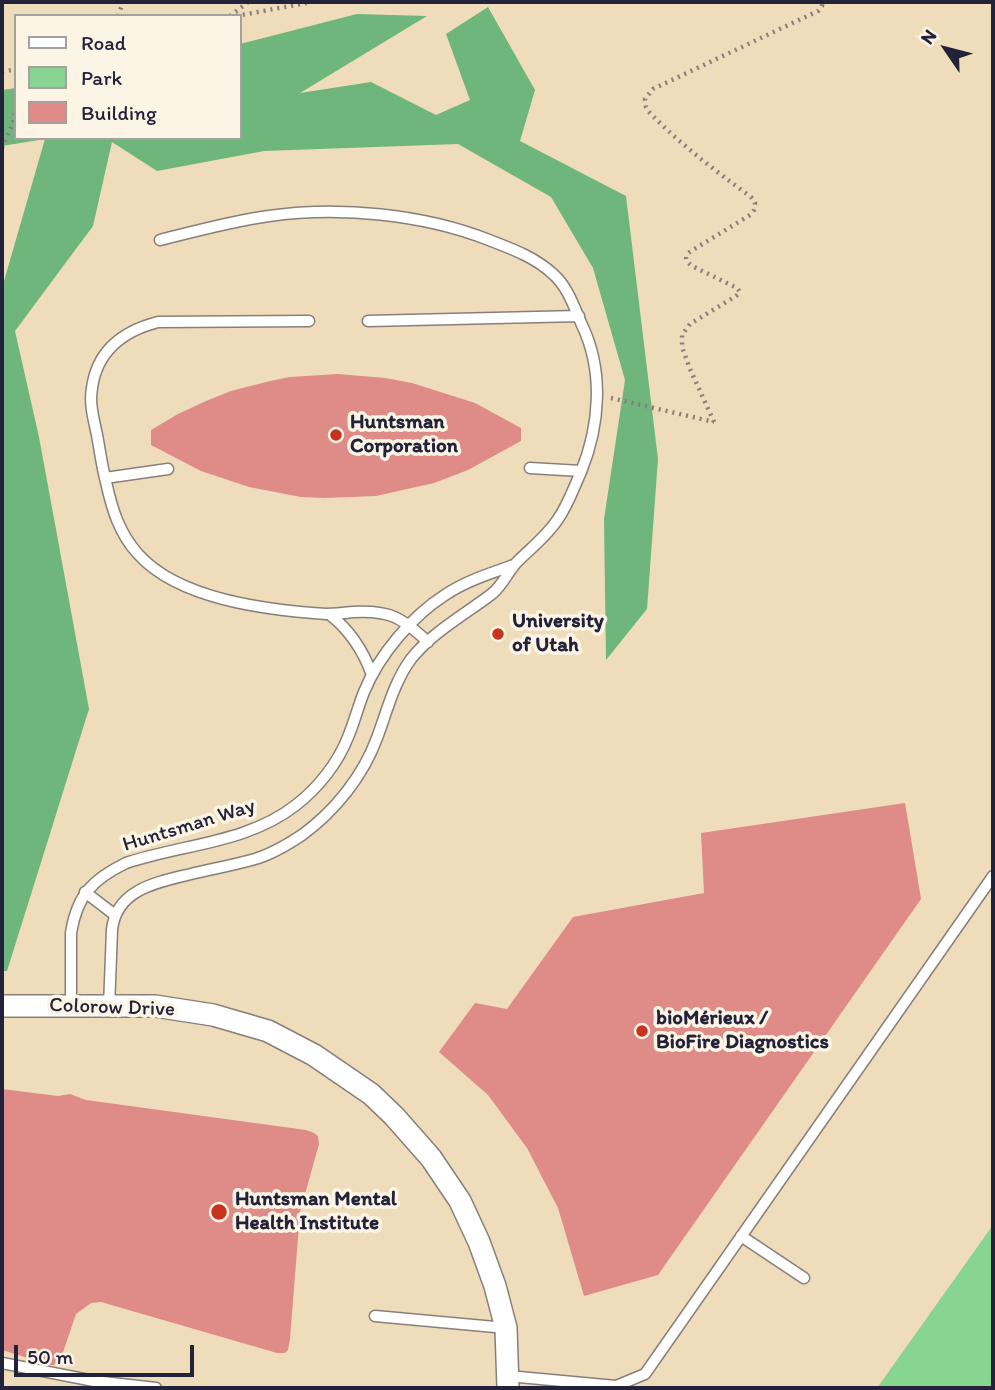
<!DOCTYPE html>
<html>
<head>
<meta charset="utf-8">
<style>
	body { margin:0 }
	#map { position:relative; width:995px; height:1390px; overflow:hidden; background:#efdcba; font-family:Itim,sans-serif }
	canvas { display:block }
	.frame { position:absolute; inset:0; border:4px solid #22223b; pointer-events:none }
	.legend { position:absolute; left:14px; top:14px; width:228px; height:126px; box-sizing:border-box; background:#fcf5e5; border:2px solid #a5a1a1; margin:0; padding:9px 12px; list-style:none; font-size:21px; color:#22223b }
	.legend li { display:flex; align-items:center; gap:14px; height:35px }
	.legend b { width:35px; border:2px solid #a5a1a1 }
	.north { position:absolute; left:911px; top:14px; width:70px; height:70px; -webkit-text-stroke:5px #fcf5e5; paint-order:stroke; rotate:305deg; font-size:19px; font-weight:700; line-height:28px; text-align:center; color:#22223b }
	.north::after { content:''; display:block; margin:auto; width:24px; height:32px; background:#22223b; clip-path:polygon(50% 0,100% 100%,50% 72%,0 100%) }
	.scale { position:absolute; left:14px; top:1345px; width:180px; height:32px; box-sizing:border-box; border:4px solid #22223b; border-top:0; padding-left:9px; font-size:21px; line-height:24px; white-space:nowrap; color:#22223b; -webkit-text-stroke:5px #fcf5e5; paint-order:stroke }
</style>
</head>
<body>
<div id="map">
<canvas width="995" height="1390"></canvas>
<div class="frame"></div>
<ul class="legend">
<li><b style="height:9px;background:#fff"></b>Road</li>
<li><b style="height:19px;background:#88d491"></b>Park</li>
<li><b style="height:19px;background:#df8b88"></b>Building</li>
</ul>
<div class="north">N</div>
<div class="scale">50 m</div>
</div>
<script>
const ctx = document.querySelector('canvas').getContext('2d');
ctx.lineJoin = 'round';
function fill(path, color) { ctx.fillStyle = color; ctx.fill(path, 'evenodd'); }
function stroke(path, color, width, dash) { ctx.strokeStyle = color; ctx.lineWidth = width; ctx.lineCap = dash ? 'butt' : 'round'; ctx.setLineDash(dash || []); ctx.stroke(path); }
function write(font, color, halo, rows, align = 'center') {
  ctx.font = font + ' Itim,sans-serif'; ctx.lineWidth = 7; ctx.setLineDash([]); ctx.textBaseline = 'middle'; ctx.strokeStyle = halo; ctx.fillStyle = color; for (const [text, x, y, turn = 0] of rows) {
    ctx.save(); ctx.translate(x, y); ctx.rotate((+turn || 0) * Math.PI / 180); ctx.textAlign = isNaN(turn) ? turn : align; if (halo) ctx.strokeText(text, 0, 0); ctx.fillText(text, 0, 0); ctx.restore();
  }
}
fill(new Path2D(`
	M993 1225V1388H877Z`), '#88d491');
fill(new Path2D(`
	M488 7 535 90 520 141 626 196 658 459 647 609 606 660 604 519 625 380 593 268 551 197 458 144 264 151 157 171 112 142 93 226 15 331 39 437 89 709 7 971H2V288L45 139 2 146V90L16 88V138H240V44L357 14 427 16 300 93 371 82 436 115 470 100 446 34Z`), '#6eb67b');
fill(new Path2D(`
	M338 374 385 378 412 383 475 403 521 428V441L468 470 434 483 376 496 325 498 301 497 249 487 201 471 151 445V430L178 414 206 401 231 391 270 381 290 377Z
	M905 803 921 899 658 1275 584 1296 558 1208 527 1148 488 1095 439 1052 475 1003 507 1009 573 917 704 893 701 833Z
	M2 1089 58 1096 70 1094 86 1100 306 1130 314 1133 318 1136 319 1144 300 1212 290 1339 288 1350 285 1353H277L101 1302 91 1303 76 1314 61 1358 54 1365H50L2 1350Z`), '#df8b88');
const lane = new Path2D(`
	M309 321 158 322C123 331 97 351 92 388 89 404 94 420 97 435 100 451 102 467 106 482 112 509 119 533 138 554 179 600 268 610 326 614 335 614 344 613 353 612 390 610 401 617 428 642
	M368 321 579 316
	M530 468 581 471
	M105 478 168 469
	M329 614C350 630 363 650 372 675
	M85 892 115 915
	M71 1006V933C77 895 93 879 126 863 183 844 248 843 296 805 318 788 338 763 348 737 354 723 358 707 364 692 379 655 412 616 445 595 466 581 491 573 514 565
	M109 1007 112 930C116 889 158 882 191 874 212 869 234 865 255 859 272 854 287 845 302 835 335 811 363 776 377 738 387 711 394 682 411 659 432 632 466 614 493 593 503 584 508 572 517 562 531 548 547 536 558 519 568 505 574 487 581 472 600 425 604 371 582 325 574 307 568 287 553 274 535 257 512 249 489 240 423 214 339 206 269 216 232 221 196 231 160 240
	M741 1236 804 1278
	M375 1316 506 1328
	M2 1363 94 1381 156 1388
	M508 1376 616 1386 645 1374 993 876`);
const street = new Path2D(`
	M2 1006H155L213 1015 268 1031 314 1055 371 1094 394 1116 431 1158 460 1201 479 1242 495 1286 506 1328 508 1388`);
stroke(lane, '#887f7a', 13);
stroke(street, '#887f7a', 24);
stroke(new Path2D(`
	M118 16 123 2
	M230 16 248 2
	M236 16 312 2
	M2 72 16 69
	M2 148 12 125 16 109
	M611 398 714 422
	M714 422 690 369 682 347V335L690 324 736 296 740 292 737 288 692 266C687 262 684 258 688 253L750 215 754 210 755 203 751 197C713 169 681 145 648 111L646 107 645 99 653 89 818 11 822 6V2`), '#887f7a', 4.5, [2, 5]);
stroke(lane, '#fff', 10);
stroke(street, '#fff', 21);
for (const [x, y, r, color] of [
	[336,435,7,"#c8321e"],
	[498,634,7,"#c8321e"],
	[642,1031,7,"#c8321e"],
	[219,1212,9,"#c8321e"]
]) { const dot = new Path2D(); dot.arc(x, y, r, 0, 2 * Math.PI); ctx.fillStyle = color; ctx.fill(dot); stroke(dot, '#fcf5e5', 2.5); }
write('bold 21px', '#22223b', '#fcf5e5', [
	["Huntsman",350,423],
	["Corporation",350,447],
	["University",512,622],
	["of Utah",512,646],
	["bioMérieux /",656,1019],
	["BioFire Diagnostics",656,1043],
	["Huntsman Mental",235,1200],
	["Health Institute",235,1224]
], 'left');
write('21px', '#22223b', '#fcf5e5', [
	["Huntsman Way",189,826,-17],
	["Colorow Drive",112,1008,2]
]);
</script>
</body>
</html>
